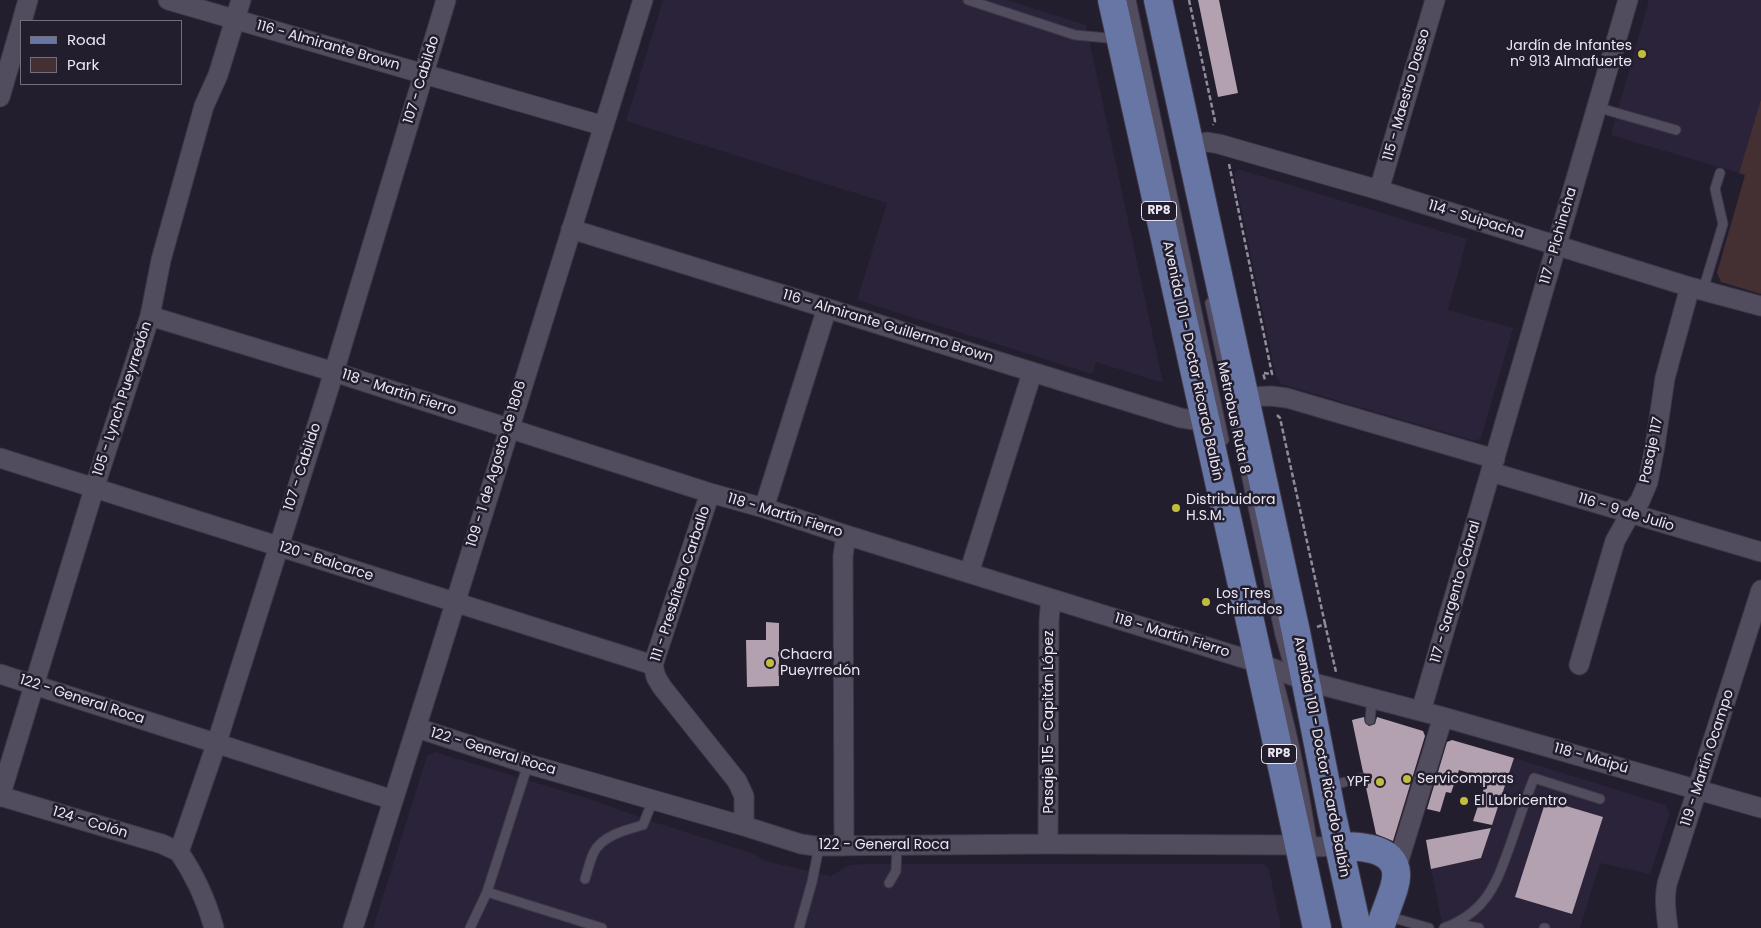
<!DOCTYPE html>
<html>
<head>
<meta charset="utf-8">
<style>
	body { margin:0 }
	#map { position:relative; width:1761px; height:928px; overflow:hidden; background:#231e2e; font-family:Poppins,sans-serif }
	canvas { display:block }
	.legend { position:absolute; left:20px; top:20px; width:162px; height:65px; box-sizing:border-box; background:#231e2e; border:1px solid #736e7c; margin:0; padding:6px 9px; list-style:none; font-size:15px; color:#ebe7f2 }
	.legend li { display:flex; align-items:center; gap:10px; height:25px }
	.legend b { width:25px; border:1px solid #736e7c }
</style>
</head>
<body>
<div id="map">
<canvas width="1761" height="928"></canvas>
<ul class="legend">
<li><b style="height:6px;background:#6876a5"></b>Road</li>
<li><b style="height:14px;background:#442f33"></b>Park</li>
</ul>
</div>
<script>
const ctx = document.querySelector('canvas').getContext('2d');
ctx.lineJoin = 'round';
function fill(path, color) { ctx.fillStyle = color; ctx.fill(path, 'evenodd'); }
function stroke(path, color, width, dash) { ctx.strokeStyle = color; ctx.lineWidth = width; ctx.lineCap = dash ? 'butt' : 'round'; ctx.setLineDash(dash || []); ctx.stroke(path); }
function write(font, color, halo, rows, align = 'center') {
  ctx.font = font + ' Poppins,sans-serif'; ctx.lineWidth = 5; ctx.setLineDash([]); ctx.textBaseline = 'middle'; ctx.strokeStyle = halo; ctx.fillStyle = color; for (const [text, x, y, turn = 0] of rows) {
    ctx.save(); ctx.translate(x, y); ctx.rotate((+turn || 0) * Math.PI / 180); ctx.textAlign = isNaN(turn) ? turn : align; if (halo) ctx.strokeText(text, 0, 0); ctx.fillText(text, 0, 0); ctx.restore();
  }
}
fill(new Path2D(`
	M663 0H1007L1086 25 1163 383 1096 362 1092 374 857 300 887 203 626 121Z
	M1649 0H1761V99L1739 173 1611 135Z
	M1238 169 1467 239 1448 310 1513 328 1481 438 1475 441 1281 384 1276 376 1234 174Z
	M435 752 586 798 651 821 754 854 765 861 831 876 850 865 865 864H1264L1269 869 1281 928H373L427 756Z
	M1514 758 1666 805 1670 813 1650 874 1600 863 1580 928H1443L1431 869 1481 858Z`), '#2b2339');
fill(new Path2D(`
	M1761 99V294L1721 282 1717 273 1745 175 1739 173Z`), '#442f33');
fill(new Path2D(`
	M1198 0H1219L1238 93 1218 97Z
	M766 622 779 623V686L747 687 746 640H766Z
	M1364 717 1365 723 1369 726 1375 724 1377 717 1423 731 1425 736 1393 841 1376 834 1365 783 1367 777 1363 772 1352 720Z
	M1452 740 1514 758 1492 825 1473 821 1487 779 1459 770 1451 793 1446 792 1440 812 1427 809 1447 742Z
	M1546 800 1603 817 1572 914 1515 897Z
	M1491 828 1481 858 1431 869 1426 840Z`), '#b4a1b0');
const lane = new Path2D(`
	M968 0 1075 35 1118 39
	M1131 0 1224 440
	M1596 107 1676 130
	M1703 290 1723 224 1715 189 1720 173
	M1210 303 1280 635 1291 674
	M1275 670C1292 728 1304 788 1313 848
	M1370 720 1372 698
	M1329 786 1361 778
	M585 879C588 870 590 860 594 852 603 835 626 830 643 825L653 800
	M889 883 896 871 897 845
	M487 892 602 928
	M1387 916 1429 928
	M1456 924 1479 928
	M470 928 487 892 528 764
	M799 928 812 882 819 847
	M1444 928C1489 911 1497 881 1512 840 1519 819 1526 798 1534 778L1600 799
	M1544 928H1545`);
const street = new Path2D(`
	M168 0 604 126
	M22 21 28 0
	M0 97 21 25
	M1189 145 1207 142 1219 144 1379 190 1690 287 1761 306
	M1379 190 1435 0
	M571 229 1181 418 1205 422
	M150 316 334 372 710 493 764 508 846 535 1259 663 1306 681 1443 717 1761 808
	M1245 397 1271 396 1287 398 1495 459
	M0 458 653 665
	M1491 472 1761 552
	M710 493 653 665 656 677 662 687 737 781 744 796V826
	M764 508 827 308
	M969 573 1032 373
	M1579 665 1615 541 1630 514 1640 501 1648 482 1655 446 1665 378 1690 287
	M0 674 393 800
	M1421 711 1628 0
	M417 728 528 764 744 826 801 844 815 846 1048 844 1298 845 1313 847 1339 846
	M0 796 162 844 179 852
	M0 797 94 489 150 316 161 260 204 106 218 75 241 0
	M1048 844 1049 620 1051 599
	M844 846 843 556 846 535
	M179 852 217 742 334 372 446 0
	M179 852C196 877 206 899 214 928
	M1396 870 1443 717
	M353 928C451 619 547 309 643 0
	M1668 928C1666 912 1664 899 1667 884L1761 590`);
const primary = new Path2D(`
	M1112 0 1268 702 1317 928
	M1158 0 1296 632 1332 815 1357 928
	M1339 846C1366 846 1406 849 1394 888 1390 901 1384 915 1380 928`);
stroke(lane, '#3e3846', 11);
stroke(street, '#3e3846', 21);
stroke(primary, '#3e3846', 30);
stroke(new Path2D(`
	M1189 0 1215 121 1213 125
	M1229 164 1272 374 1263 373 1265 380
	M1277 415 1280 418 1325 624
	M1317 627 1325 624 1336 672`), '#908c99', 2.5, [5, 2.5]);
stroke(lane, '#524c5f', 9);
stroke(street, '#524c5f', 19);
stroke(primary, '#6876a5', 28);
for (const [x, y, r, color] of [
	[1642,54,5,"#c3bd3e"],
	[1176,508,5,"#c3bd3e"],
	[1206,602,5,"#c3bd3e"],
	[770,663,5,"#c3bd3e"],
	[1407,779,5,"#c3bd3e"],
	[1380,782,5,"#c3bd3e"],
	[1464,801,5,"#c3bd3e"]
]) { const dot = new Path2D(); dot.arc(x, y, r, 0, 2 * Math.PI); ctx.fillStyle = color; ctx.fill(dot); stroke(dot, '#231e2e', 2); }
for (const [x, y, w] of [
	[1159,211,35],
	[1279,754,35]
]) { const box = new Path2D(); box.roundRect(x - w / 2, y - 9.5, w, 19, 4); ctx.fillStyle = '#231e2e'; ctx.fill(box); stroke(box, '#ebe7f2', 1); }
write('bold 12px', '#ebe7f2', null, [
	["RP8",1159,211],
	["RP8",1279,754]
]);
write('14px', '#ebe7f2', '#231e2e', [
	["116 - Almirante Brown",328,46,16],
	["107 - Cabildo",422,80,-73],
	["115 - Maestro Dasso",1407,95,-74],
	["114 - Suipacha",1476,220,17],
	["117 - Pichincha",1559,236,-74],
	["116 - Almirante Guillermo Brown",888,327,17],
	["Avenida 101 - Doctor Ricardo Balbín",1192,361,78],
	["118 - Martín Fierro",399,393,18],
	["105 - Lynch Pueyrredón",123,399,-72],
	["Metrobus Ruta 8",1233,418,78],
	["Pasaje 117",1652,450,-78],
	["109 - 1 de Agosto de 1806",497,464,-73],
	["107 - Cabildo",303,467,-72],
	["116 - 9 de Julio",1626,513,17],
	["118 - Martín Fierro",785,516,17],
	["120 - Balcarce",326,562,18],
	["111 - Presbítero Carballo",681,584,-72],
	["117 - Sargento Cabral",1456,592,-74],
	["118 - Martín Fierro",1172,636,17],
	["122 - General Roca",82,700,18],
	["Pasaje 115 - Capitán López",1049,722,-90],
	["122 - General Roca",493,752,17],
	["Avenida 101 - Doctor Ricardo Balbín",1321,757,79],
	["119 - Martín Ocampo",1708,758,-72],
	["118 - Maipú",1591,759,16],
	["124 - Colón",90,823,17],
	["122 - General Roca",884,845]
]);
write('14px', '#ebe7f2', '#231e2e', [
	["Jardín de Infantes",1632,46,"right"],
	["nº 913 Almafuerte",1632,62,"right"],
	["Distribuidora",1186,500],
	["H.S.M.",1186,516],
	["Los Tres",1216,594],
	["Chiflados",1216,610],
	["Chacra",780,655],
	["Pueyrredón",780,671],
	["Servicompras",1417,779],
	["YPF",1370,782,"right"],
	["El Lubricentro",1474,801]
], 'left');
</script>
</body>
</html>
